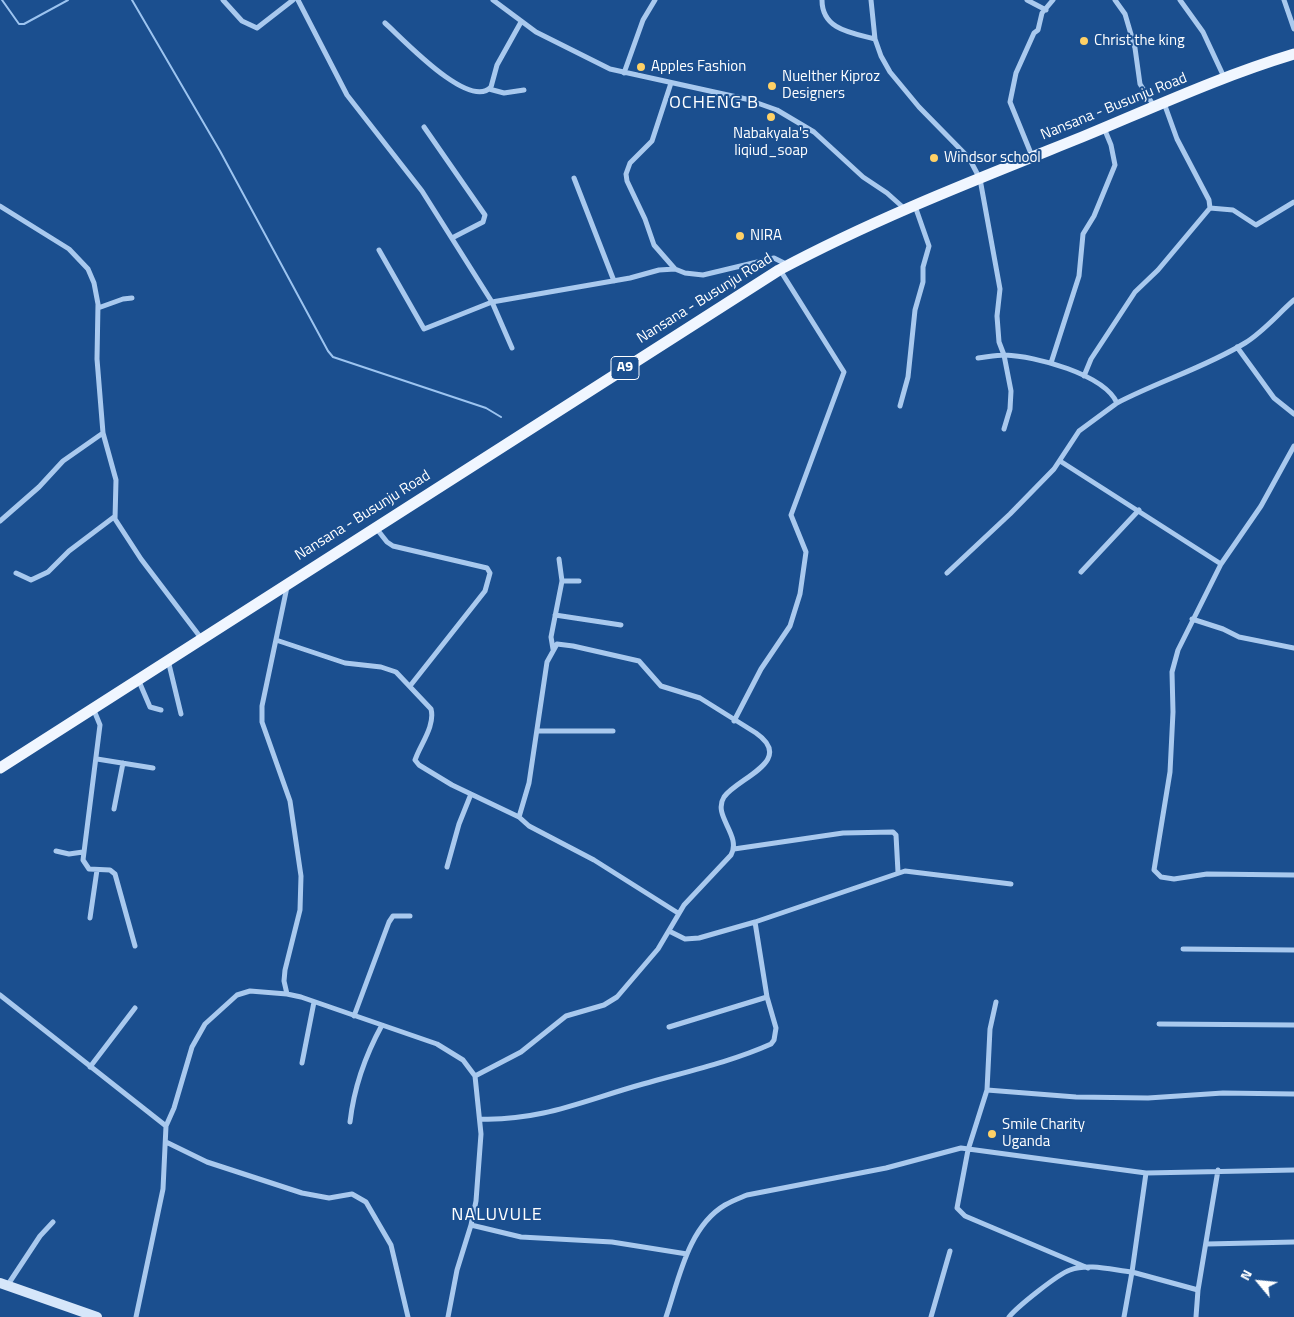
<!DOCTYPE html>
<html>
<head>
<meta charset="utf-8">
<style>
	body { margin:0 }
	#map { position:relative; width:1294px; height:1317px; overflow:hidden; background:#1b4f8f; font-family:"Titillium Web",sans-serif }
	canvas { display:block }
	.north { position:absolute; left:1234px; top:1257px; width:50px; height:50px; -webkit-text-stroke:4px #1b4f8f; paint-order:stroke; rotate:298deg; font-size:14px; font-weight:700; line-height:20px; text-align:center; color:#fff }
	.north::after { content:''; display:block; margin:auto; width:18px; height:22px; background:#fff; clip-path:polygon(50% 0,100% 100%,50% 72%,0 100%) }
</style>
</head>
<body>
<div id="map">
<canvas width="1294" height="1317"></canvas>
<div class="north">N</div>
</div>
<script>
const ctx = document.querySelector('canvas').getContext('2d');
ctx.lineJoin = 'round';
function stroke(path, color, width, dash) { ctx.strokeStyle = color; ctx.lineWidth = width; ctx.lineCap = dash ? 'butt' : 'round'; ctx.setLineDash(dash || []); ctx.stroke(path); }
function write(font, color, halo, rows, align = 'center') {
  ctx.font = font + ' "Titillium Web",sans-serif'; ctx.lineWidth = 4; ctx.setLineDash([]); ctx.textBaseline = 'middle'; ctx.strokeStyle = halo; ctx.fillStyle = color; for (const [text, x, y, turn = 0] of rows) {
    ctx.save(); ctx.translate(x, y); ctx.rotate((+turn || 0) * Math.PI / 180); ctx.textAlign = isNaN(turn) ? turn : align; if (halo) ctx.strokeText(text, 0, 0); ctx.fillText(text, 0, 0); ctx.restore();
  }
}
stroke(new Path2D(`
	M2 0 19 24H24L68 0
	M132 0 220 151 328 351 333 357 486 408 501 417`), '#9cc4f0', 2);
stroke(new Path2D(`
	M223 0 242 21 257 28 293 0
	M298 0 347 95 422 191 492 302 630 278 659 270 675 269 685 273 703 275 774 258 788 265
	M493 0 536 32 610 69 746 99 777 110 814 132 863 177 887 193 906 210
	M822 0C822 30 852 33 875 39
	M871 0 875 39 881 56 890 72 919 107 969 158 980 179 1000 289 997 316 999 342 1004 355 1011 391 1010 409 1004 429
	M1027 0 1046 10
	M1115 0 1125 14 1135 48 1140 84 1154 106
	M1180 0 1203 32 1224 77
	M1284 0 1294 29
	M385 23C401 37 469 111 491 87L497 65 521 22
	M624 73 643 20 655 0
	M671 83 652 141 630 163 626 174 627 181 645 219 654 245 675 269
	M489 89 504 93 524 90
	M424 127 485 215 483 222 452 238
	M1032 156 1010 102 1016 73 1034 33 1038 30 1042 13 1053 0
	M574 178 614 281
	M0 206 69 249 88 269 94 283 98 304 97 359 103 433 116 480 115 519 141 559 201 638
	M1210 208 1233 210 1256 225 1294 202
	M379 250 424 329 492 302 512 348
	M98 308 123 299 132 298
	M1237 347 1274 398 1294 414
	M1051 363 1079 276 1083 234 1094 216 1115 165 1111 145 1104 128
	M1084 376 1091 359 1135 292 1158 270 1210 208 1209 200 1177 139 1164 103
	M1117 403C1159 381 1204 368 1245 343 1263 332 1278 314 1294 300
	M900 406 908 377 915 310 923 282V267L929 246 915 206
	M1294 446 1261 506 1221 564 1178 650 1172 672 1173 712 1170 772 1154 870 1161 877 1174 879 1207 874 1294 875
	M1060 461 1221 564
	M0 521 39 487 63 461 103 433
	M376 528 387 542 393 546 487 568 490 573 485 591 410 686
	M1081 572 1139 510
	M16 573 31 580 48 572 69 551 114 517
	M947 573 1010 514 1054 469 1079 431 1117 403C1104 374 1035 356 1005 355 996 355 987 357 978 358
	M562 581H579
	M287 587 262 706V722L290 801 301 876 300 910 285 970 284 981 287 994 301 997 437 1044 463 1060 475 1076 481 1134 476 1201 471 1225 457 1270 448 1317
	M555 615 621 625
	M1192 619 1223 629 1239 637 1294 648
	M276 640 345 663 381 667 396 672 431 709C435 724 423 741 417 755L415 760 419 765 452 785 519 817 529 826 594 860 678 913
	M553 649 551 637 562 581 559 559
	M168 660 181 714
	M138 679 150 707 161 710
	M93 708 100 725 83 860 89 869 110 870 115 874 135 946
	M734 721 761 669 790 626 800 594 806 552 791 515 844 372 780 270
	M537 731H613
	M97 759 153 768
	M114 809 123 763
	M734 849 843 833 893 832 896 835 898 872
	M56 851 69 854 83 852
	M447 867 459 824 471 794
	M90 918 97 870
	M669 931 685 939 699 938 755 922
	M1183 949 1294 950
	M0 995 166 1126
	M996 1002 990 1029 987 1090 968 1150 957 1208 965 1216 1088 1268
	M354 1016 389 922 393 916H410
	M1159 1024 1294 1025
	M669 1027 767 997
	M302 1063 314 1002
	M90 1067 135 1008
	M475 1076 521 1052 566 1016 604 1005 617 997 658 949 684 905 731 855C742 835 712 816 724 797 737 778 796 761 756 733L700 698 661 686 639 661 573 646 557 644 547 662 529 783 519 817
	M987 1090 1076 1097 1148 1098 1223 1093 1294 1094
	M480 1119C542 1121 585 1100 643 1084 685 1072 731 1062 771 1044L774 1040 776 1028 767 997 755 922 905 871 1011 884
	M350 1122C354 1087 365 1056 382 1025
	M166 1142 207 1162 302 1193 329 1198 352 1194 366 1202 391 1245 408 1317
	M471 1225 521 1237 612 1242 687 1254
	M1207 1244 1294 1242
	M7 1286 40 1236 53 1222
	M136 1317 163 1189 166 1126 174 1108 192 1047 205 1024 237 995 250 991 287 994
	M666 1317C679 1279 688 1227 725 1205 732 1201 740 1198 747 1195L886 1168 961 1148 1146 1173 1294 1170
	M931 1317 950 1251
	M1009 1317C1017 1307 1058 1274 1070 1270 1088 1263 1113 1270 1132 1272L1146 1173
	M1124 1317 1132 1272 1198 1290
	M1196 1317 1198 1290 1218 1170`), '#a9c9ee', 5);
stroke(new Path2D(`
	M0 1283 97 1317`), '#d6e6fa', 10);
stroke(new Path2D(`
	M0 768 779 270C876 218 980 178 1082 137 1152 108 1221 76 1294 54`), '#f0f6ff', 11);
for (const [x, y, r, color] of [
	[1084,41,5,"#ffd166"],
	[641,67,5,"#ffd166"],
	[772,86,5,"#ffd166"],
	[771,117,5,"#ffd166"],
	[934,158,5,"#ffd166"],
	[740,236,5,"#ffd166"],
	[992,1134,5,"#ffd166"]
]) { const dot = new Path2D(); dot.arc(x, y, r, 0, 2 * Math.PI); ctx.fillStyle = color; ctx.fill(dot); stroke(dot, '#1b4f8f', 2); }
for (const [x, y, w] of [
	[625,368,28]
]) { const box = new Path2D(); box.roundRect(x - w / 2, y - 11.5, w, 23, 4); ctx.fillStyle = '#1b4f8f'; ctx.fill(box); stroke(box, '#fff', 1); }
write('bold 14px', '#fff', null, [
	["A9",625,368]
]);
write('15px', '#fff', '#1b4f8f', [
	["Christ the king",1094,41],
	["Apples Fashion",651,67],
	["Nuelther Kiproz",782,77],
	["Designers",782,94],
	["Nabakyala's",771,134,"center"],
	["liqiud_soap",771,151,"center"],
	["Windsor school",944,158],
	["NIRA",750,236],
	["Smile Charity",1002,1125],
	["Uganda",1002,1142]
], 'left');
write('15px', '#fff', '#1b4f8f', [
	["Nansana - Busunju Road",1114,107,-22],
	["Nansana - Busunju Road",705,299,-32],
	["Nansana - Busunju Road",363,516,-32]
]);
ctx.letterSpacing = '1px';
write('18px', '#fff', '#1b4f8f', [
	["OCHENG B",714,104],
	["NALUVULE",497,1216]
]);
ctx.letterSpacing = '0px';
</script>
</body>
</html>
